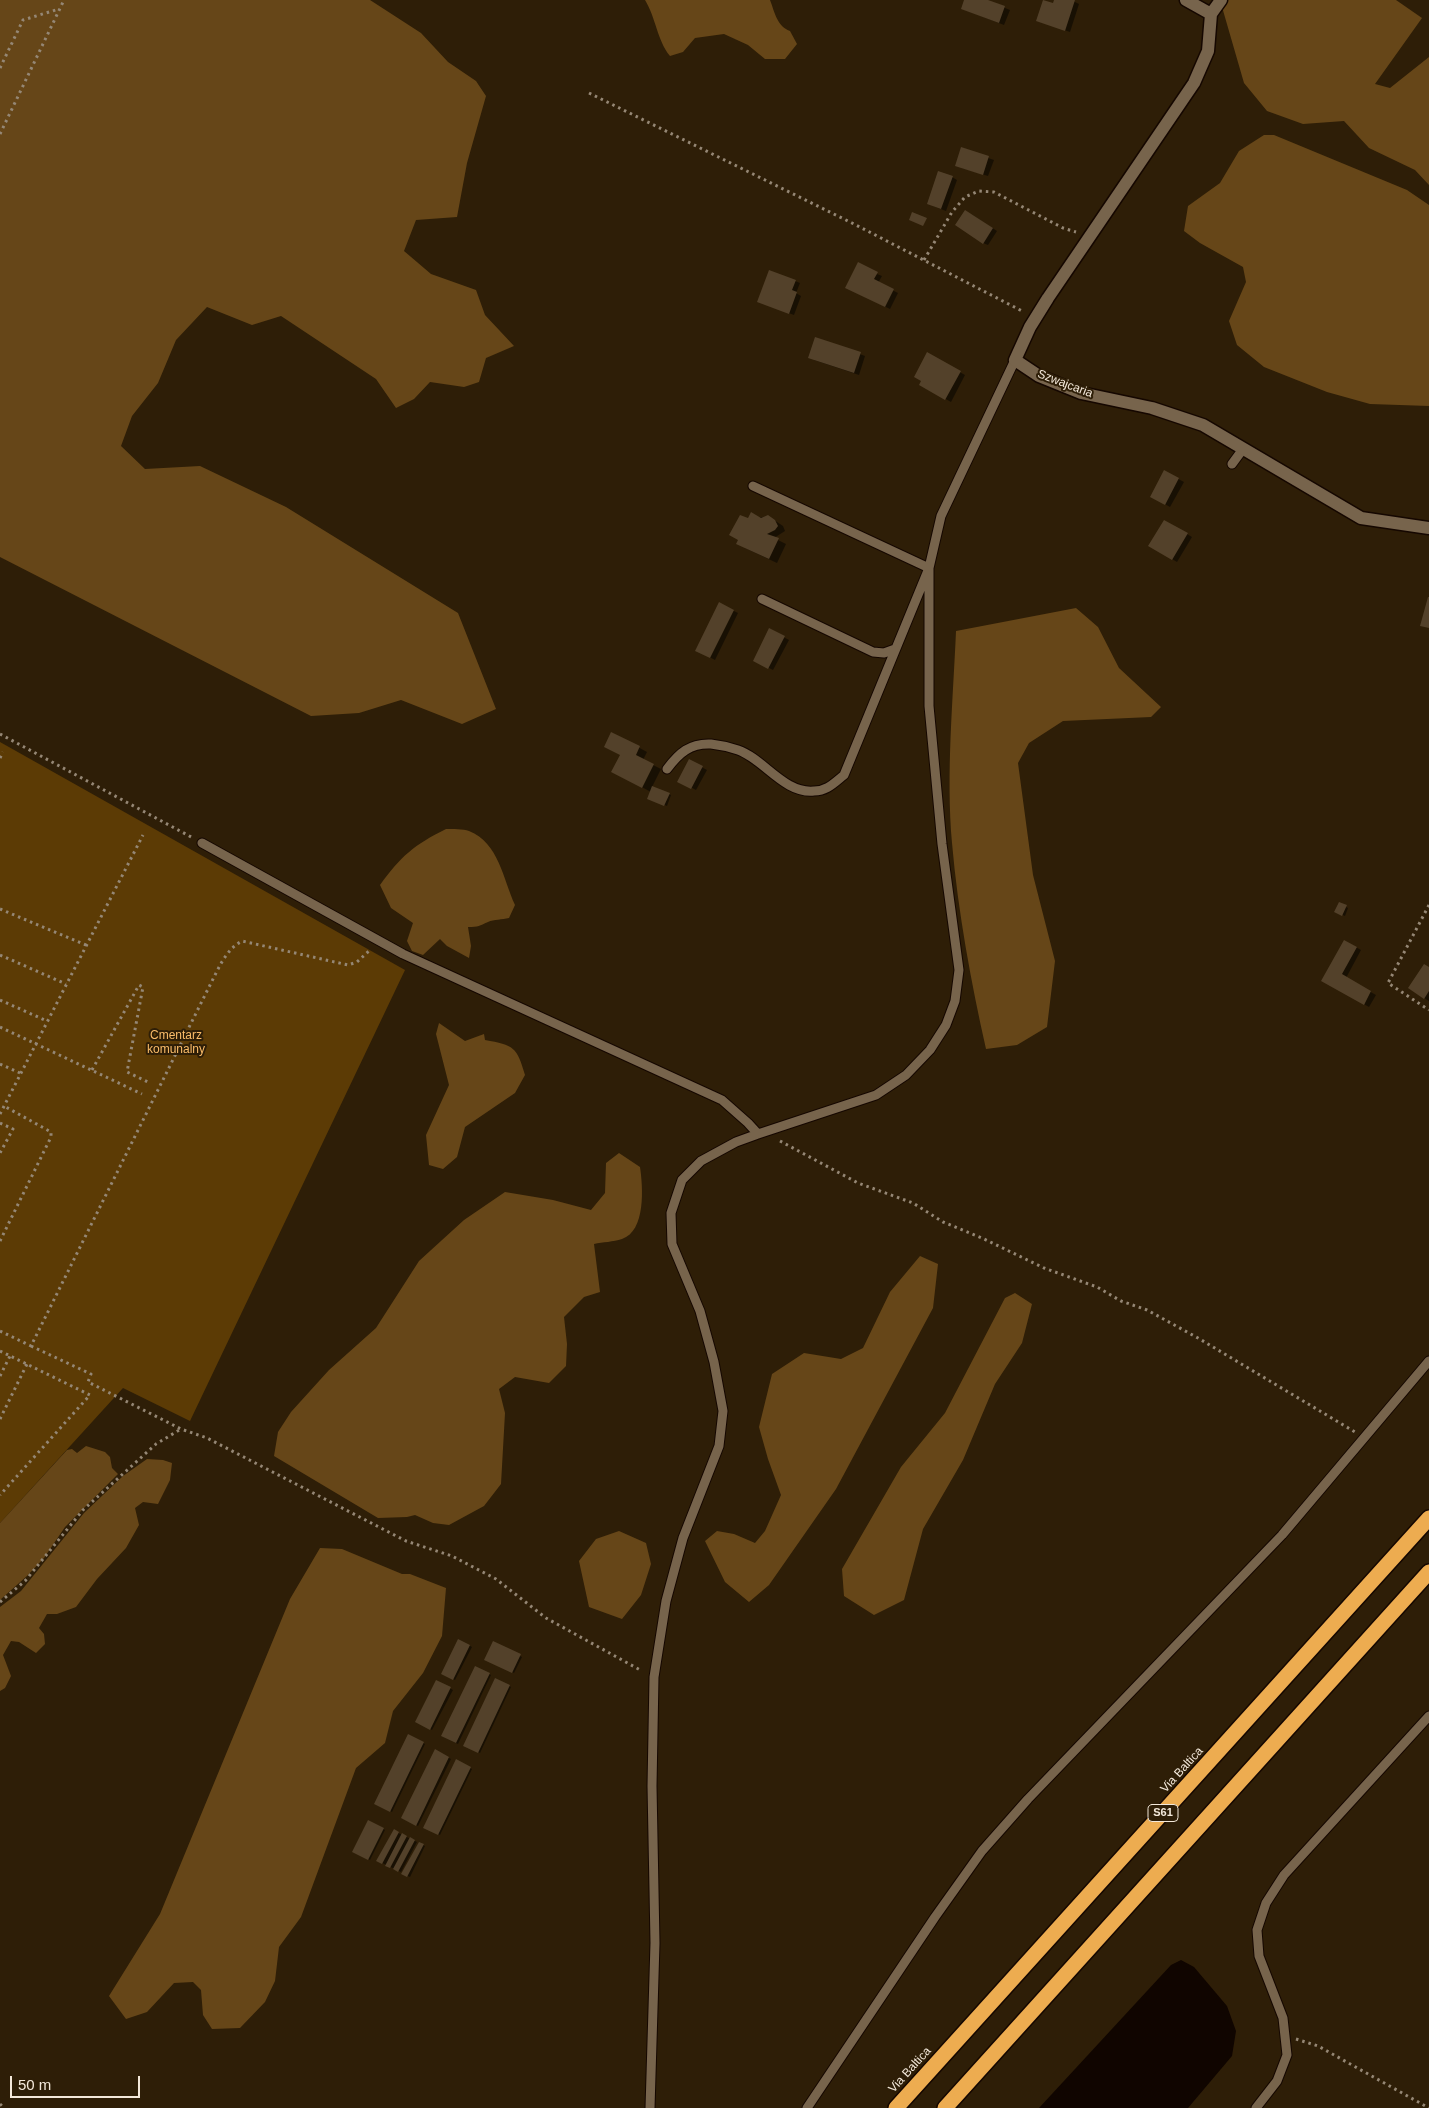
<!DOCTYPE html>
<html>
<head>
<meta charset="utf-8">
<style>
	body { margin:0 }
	#map { position:relative; width:1429px; height:2108px; overflow:hidden; background:#2e1e07; font-family:Arial,sans-serif }
	canvas { display:block }
	.scale { position:absolute; left:10px; top:2076px; width:130px; height:22px; box-sizing:border-box; border:2px solid #f3e8da; border-top:0; padding-left:6px; font-size:15px; line-height:18px; white-space:nowrap; color:#f3e8da; -webkit-text-stroke:4px #2e1e07; paint-order:stroke }
</style>
</head>
<body>
<div id="map">
<canvas width="1429" height="2108"></canvas>
<div class="scale">50 m</div>
</div>
<script>
const ctx = document.querySelector('canvas').getContext('2d');
ctx.lineJoin = 'round';
function fill(path, color) { ctx.fillStyle = color; ctx.fill(path, 'evenodd'); }
function stroke(path, color, width, dash) { ctx.strokeStyle = color; ctx.lineWidth = width; ctx.lineCap = dash ? 'butt' : 'round'; ctx.setLineDash(dash || []); ctx.stroke(path); }
function write(font, color, halo, rows, align = 'center') {
  ctx.font = font + ' Arial,sans-serif'; ctx.lineWidth = 4; ctx.setLineDash([]); ctx.textBaseline = 'middle'; ctx.strokeStyle = halo; ctx.fillStyle = color; for (const [text, x, y, turn = 0] of rows) {
    ctx.save(); ctx.translate(x, y); ctx.rotate((+turn || 0) * Math.PI / 180); ctx.textAlign = isNaN(turn) ? turn : align; if (halo) ctx.strokeText(text, 0, 0); ctx.fillText(text, 0, 0); ctx.restore();
  }
}
fill(new Path2D(`
	M0 742 405 970 190 1421 123 1388 0 1523Z`), '#5c3b05');
fill(new Path2D(`
	M0 0H370L421 33 448 62 476 81 486 96 467 163 457 217 416 220 404 251 431 274 476 290 485 315 514 346 486 358 479 382 464 387 430 382 414 399 396 408 376 379 281 316 252 325 207 307 176 340 158 383 132 416 121 446 145 469 200 466 286 507 458 613 496 709 462 724 401 700 359 713 311 716 0 557Z
	M645 0H770C775 13 777 26 790 31L797 44 785 59H765L748 45 724 34 695 38 683 52 670 56C657 40 656 18 645 0Z
	M1220 0H1396L1422 18 1375 84 1390 88 1429 57V185L1415 170 1369 148 1344 121 1303 124 1267 111 1244 83Z
	M1264 135H1274L1407 190 1429 205V406L1370 404 1327 392 1264 367 1237 345 1229 321 1246 282 1243 267 1200 243 1184 231 1188 206 1220 183 1239 151Z
	M1076 608 1098 627 1119 668 1161 707 1151 717 1063 721 1029 743 1018 763 1033 875 1055 961 1047 1027 1017 1045 986 1049C971 982 958 912 952 843 946 773 953 701 956 631Z
	M446 829C453 829 463 829 469 831 499 843 503 879 515 905L509 918C502 920 494 919 488 922 479 926 479 927 468 927L471 946 469 958 447 946 440 939 423 955 412 951 407 941 413 923 391 908 380 885C401 856 414 845 446 829Z
	M439 1023 465 1041 484 1034 485 1040C514 1045 517 1047 525 1075L515 1093 465 1127 457 1157 443 1169 429 1165 426 1135 449 1085 436 1034Z
	M619 1153 640 1167C643 1187 646 1231 622 1239 613 1242 603 1242 594 1244L600 1292 584 1297 564 1317 567 1344 566 1366 549 1383 515 1377 499 1389 505 1413 501 1484 484 1506 449 1525 433 1523 415 1515 407 1517 378 1518 274 1456 278 1432 291 1412 329 1370 376 1328 419 1261 464 1220 505 1192 553 1200 591 1210 605 1193 606 1163Z
	M920 1256 938 1264 933 1308 836 1489 769 1585 749 1602 725 1582 705 1541 717 1531 734 1534 755 1543 765 1531 781 1495 768 1459 759 1427 772 1374 804 1353 841 1359 863 1348 890 1292Z
	M1015 1293 1032 1304 1022 1343 995 1384 963 1460 923 1529 904 1600 874 1615 844 1596 842 1569 901 1467 945 1413 1005 1298Z
	M86 1446 105 1452 110 1457 112 1468 118 1474 65 1527 44 1558 27 1576 0 1600V1523L67 1450 72 1449 77 1453Z
	M147 1459 163 1460 172 1463 170 1480 158 1504 143 1502 135 1508 139 1525 126 1548 97 1579 76 1607 57 1614H47L39 1628 44 1634 45 1644 36 1653 19 1642 11 1641 3 1655 11 1676 5 1688 0 1691V1607L21 1591 84 1513 123 1476Z
	M619 1531 646 1543 651 1564 641 1595 622 1619 589 1607 579 1561 596 1539Z
	M320 1548 342 1549 402 1574H410L446 1588 442 1636 423 1673 393 1711 385 1743 356 1768 301 1917 279 1947 275 1981 265 2002 240 2028 212 2029 203 2015 201 1990 193 1982 174 1983 147 2012 126 2019 109 1996 160 1914 290 1599Z`), '#664618');
fill(new Path2D(`
	M1181 1960 1194 1967 1227 2006 1236 2031 1232 2056 1188 2108H1039L1171 1965Z`), '#100500');
fill(new Path2D(`
	M966 0H985L1010 10 1004 25 963 9Z
	M1055 0H1071L1079 4 1070 32 1038 21 1054 4Z
	M962 149 994 160 988 176 962 168Z
	M952 177 957 180 946 211 933 206Z
	M971 214 997 231 988 245 983 243Z
	M877 274 882 276 878 283 898 293 890 309 851 290Z
	M795 281 800 283 796 293 801 296 794 315 764 304Z
	M816 338 865 356 859 375 814 360Z
	M928 354 965 375 951 402 921 385Z
	M1165 472 1184 482 1170 507 1152 497Z
	M768 516 783 526 785 531 774 538 786 544 777 563 745 548 748 520Z
	M1165 521 1192 537 1177 562 1150 546Z
	M720 604 738 613 715 660 696 650Z
	M770 630 789 640 773 670 755 661Z
	M612 733 647 752 643 760 661 769 652 787 671 795 667 806 651 799V792L621 776V755Z
	M690 761 707 770 696 790 679 781Z
	M1340 904 1348 908 1345 916 1336 912Z
	M1345 941 1361 950 1346 978 1376 995 1369 1007 1323 981Z
	M1429 968V1001L1424 998Z
	M459 1640 472 1647 455 1680 442 1674Z
	M493 1643 522 1657 514 1673 486 1659Z
	M475 1667 491 1675 458 1744 442 1736Z
	M495 1679 511 1687 480 1753 464 1745Z
	M437 1681 453 1690 432 1730 416 1721Z
	M409 1736 425 1744 392 1812 375 1803Z
	M435 1751 451 1759 418 1826 402 1818Z
	M456 1761 472 1769 440 1835 424 1827Z
	M369 1821 385 1830 370 1860 354 1852Z
	M394 1831 417 1842 401 1872 378 1861Z
	M419 1843 425 1846 410 1877 403 1874Z`), '#0007');
fill(new Path2D(`
	M964 0H988L1005 6 999 23 961 9Z
	M1043 0 1053 3 1054 0H1075L1065 31 1036 21Z
	M961 147 989 156 983 175 955 166Z
	M938 171 953 176 941 209 927 204Z
	M965 210 993 228 983 244 955 225Z
	M912 212 927 218 923 226 909 220Z
	M858 262 878 272 874 279 894 289 885 307 845 288Z
	M769 270 796 280 792 290 797 292 789 314 757 302Z
	M815 337 861 352 854 373 808 358Z
	M927 352 961 371 945 400 919 385 921 381 914 377Z
	M1164 470 1179 478 1165 505 1150 497Z
	M751 512 761 518 768 515 775 520 778 526 775 530 767 534 779 538 769 559 736 544 738 540 729 535 740 515 748 518Z
	M1164 520 1188 533 1172 560 1148 546Z
	M1428 597H1429V628L1420 626Z
	M719 602 734 610 710 658 695 651Z
	M769 628 785 636 768 669 753 661Z
	M611 732 640 746 636 755 654 764 642 788 611 772 620 755 604 747Z
	M689 759 703 766 691 789 677 782Z
	M652 786 670 793 664 806 647 799Z
	M1339 902 1347 905 1342 916 1334 912Z
	M1344 940 1357 947 1342 974 1371 991 1364 1005 1321 981Z
	M1424 964 1429 967V991L1424 999 1408 988Z
	M458 1639 470 1645 453 1680 441 1674Z
	M493 1641 521 1654 512 1673 484 1660Z
	M475 1666 490 1673 456 1743 441 1736Z
	M495 1678 510 1685 478 1753 463 1746Z
	M436 1680 451 1687 430 1730 415 1722Z
	M408 1734 424 1742 390 1812 374 1804Z
	M435 1749 449 1757 416 1826 401 1818Z
	M456 1759 471 1767 438 1835 423 1828Z
	M368 1820 384 1828 368 1860 352 1852Z
	M394 1829 399 1832 382 1864 376 1861Z
	M402 1833 407 1836 390 1868 385 1866Z
	M410 1837 415 1840 398 1872 393 1869Z
	M419 1842 424 1844 407 1877 401 1874Z`), '#53412a');
const service = new Path2D(`
	M1232 464 1243 449
	M753 486 929 568
	M762 599 873 652 884 653 895 649
	M667 769C679 753 690 743 711 744 720 745 729 747 738 750 764 759 784 794 814 791 827 791 834 783 844 775L929 568 941 516 1015 360
	M202 843 403 954 722 1100 748 1123 758 1134
	M650 2108 655 1943 652 1786 654 1677 666 1601 683 1538 719 1446 723 1411 714 1362 700 1311 672 1244 671 1213 682 1180 701 1161 736 1142 758 1134 876 1095 906 1075 930 1050 946 1025 955 1001 959 970 942 844 929 706V568
	M807 2108 935 1917 982 1851 1028 1799 1282 1535 1429 1361
	M1256 2108 1277 2081 1287 2055 1283 2018 1259 1956 1257 1930 1266 1903 1284 1875 1429 1716`);
const minor = new Path2D(`
	M1186 0 1211 14
	M1221 0 1211 14 1208 51 1194 83 1048 298 1030 327 1015 360 1039 376 1081 393 1152 408 1203 425 1361 518 1429 528`);
const motorway = new Path2D(`
	M896 2108 1429 1518
	M945 2108 1429 1572`);
stroke(service, '#150700', 11);
stroke(minor, '#150700', 15);
stroke(motorway, '#150700', 18);
stroke(new Path2D(`
	M0 68 23 20 59 9
	M589 93 854 224 1024 312
	M0 134 64 0
	M924 260 952 212 965 197 979 191 994 192 1063 228 1076 232
	M0 734 193 838
	M0 758 3 752
	M1429 905 1388 983 1429 1010
	M0 909 86 945
	M0 955 66 984
	M0 1000 47 1021
	M0 1027 142 1094
	M0 1064 20 1073
	M92 1070 139 985 143 987 127 1072 148 1082
	M0 1114 143 835
	M0 1123 13 1129 0 1153
	M780 1141 858 1183 913 1203 943 1222 982 1238 1044 1268 1097 1287 1121 1301 1147 1310 1198 1338 1355 1432
	M0 1241 51 1137V1132L4 1106
	M0 1331 31 1346 209 987C218 970 225 950 242 941L348 965 357 962 371 949
	M31 1346 91 1374 88 1382 181 1429 207 1438 406 1541 452 1556 496 1579 546 1618 642 1671
	M0 1351 90 1395 0 1495
	M0 1376 10 1356
	M0 1419 27 1364
	M0 1602 25 1581 83 1510 156 1444 181 1429
	M1296 2039 1318 2046 1429 2108
	M0 2104 4 2108`), '#958775', 3, [2.5, 4]);
stroke(service, '#77644c', 9);
stroke(minor, '#77644c', 12);
stroke(motorway, '#edac50', 15);
for (const [x, y, w] of [
	[1163,1813,30]
]) { const box = new Path2D(); box.roundRect(x - w / 2, y - 8.5, w, 17, 4); ctx.fillStyle = '#2e1e07'; ctx.fill(box); stroke(box, '#f3e8da', 1); }
write('bold 11px', '#f3e8da', null, [
	["S61",1163,1813]
]);
write('12px', '#f3e8da', '#2e1e07', [
	["Szwajcaria",1065,384,21],
	["Via Baltica",1182,1770,-48],
	["Via Baltica",910,2070,-48]
]);
write('12px', '#fabc69', '#2e1e07', [
	["Cmentarz",176,1036],
	["komunalny",176,1050]
]);
</script>
</body>
</html>
